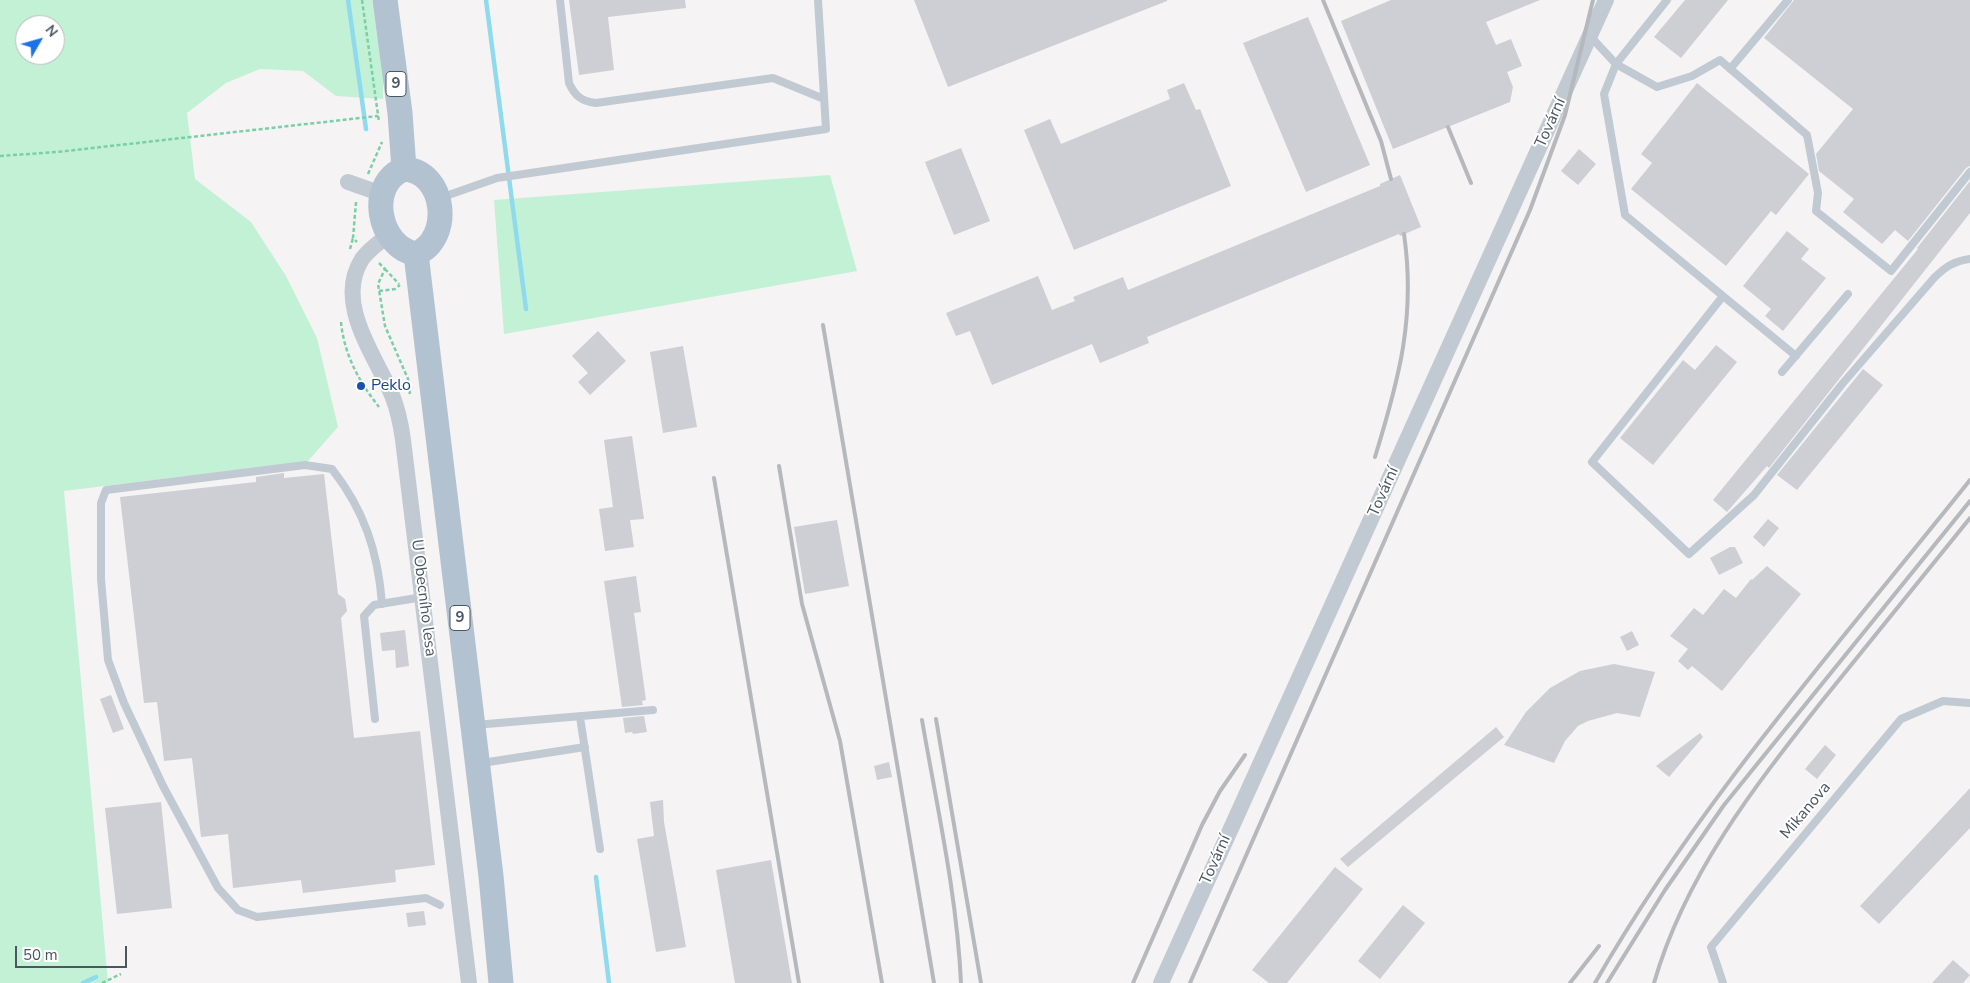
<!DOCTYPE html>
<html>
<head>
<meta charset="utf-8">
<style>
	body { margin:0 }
	#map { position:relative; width:1970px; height:983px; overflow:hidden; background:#f5f3f3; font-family:"Nunito Sans",sans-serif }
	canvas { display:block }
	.north { position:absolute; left:15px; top:15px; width:50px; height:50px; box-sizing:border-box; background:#fff; border:1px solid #b7bbc0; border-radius:50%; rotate:52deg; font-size:14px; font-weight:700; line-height:20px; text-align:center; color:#4a5661 }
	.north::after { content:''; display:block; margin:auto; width:18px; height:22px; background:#1a73e8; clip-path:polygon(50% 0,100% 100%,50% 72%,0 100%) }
	.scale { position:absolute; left:15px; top:946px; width:112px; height:22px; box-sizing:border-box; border:2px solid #4a5661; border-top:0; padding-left:6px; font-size:15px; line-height:18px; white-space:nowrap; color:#4a5661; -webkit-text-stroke:4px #fff; paint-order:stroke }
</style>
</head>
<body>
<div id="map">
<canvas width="1970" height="983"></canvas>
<div class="north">N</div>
<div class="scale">50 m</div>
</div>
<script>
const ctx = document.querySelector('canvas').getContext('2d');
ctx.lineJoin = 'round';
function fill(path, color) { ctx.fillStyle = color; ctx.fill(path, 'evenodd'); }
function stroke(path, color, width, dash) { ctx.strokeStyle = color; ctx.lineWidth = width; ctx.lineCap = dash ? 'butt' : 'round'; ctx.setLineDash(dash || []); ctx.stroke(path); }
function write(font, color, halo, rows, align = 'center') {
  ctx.font = font + ' "Nunito Sans",sans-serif'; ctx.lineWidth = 4; ctx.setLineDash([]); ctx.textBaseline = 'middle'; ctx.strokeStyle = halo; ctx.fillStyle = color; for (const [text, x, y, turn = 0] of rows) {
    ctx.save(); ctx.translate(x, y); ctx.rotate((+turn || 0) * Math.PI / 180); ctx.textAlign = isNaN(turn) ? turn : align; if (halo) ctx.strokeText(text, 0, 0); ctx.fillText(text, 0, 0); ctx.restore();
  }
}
fill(new Path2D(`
	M0 0H372L383 75V99L336 96 303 71 260 69 226 83 187 113 195 179 251 222 286 276 317 338 338 427 308 461 64 491 108 983H0ZM25 25H55V55H25Z
	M830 175 857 271 504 334 494 200Z`), '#c3f1d5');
stroke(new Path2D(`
	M348 0 366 129
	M486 0 526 309
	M596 877 609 983
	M83 983 96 977`), '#90daee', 4.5);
fill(new Path2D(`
	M569 0H685L686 8 608 17 614 70 579 75Z
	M914 0H1167V1L948 87Z
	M1391 0H1540L1486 22 1496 45 1511 39 1522 66 1507 72 1513 87 1510 102 1393 149 1341 21Z
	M1685 0H1728L1681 58 1654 37Z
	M1794 0H1970V166L1966 168 1908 241 1895 230 1882 244 1843 212 1854 199 1819 171 1816 154 1853 109 1764 38Z
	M1308 17 1370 165 1306 192 1243 43Z
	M1184 83 1196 110 1200 109 1231 186 1074 250 1024 130 1050 119 1061 144 1170 99 1167 90Z
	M1697 83 1809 174 1776 215 1771 211 1726 266 1631 189 1652 163 1641 154Z
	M961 148 990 221 954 235 925 162Z
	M1579 149 1596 164 1578 185 1561 171Z
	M1400 175 1421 227 1400 236 1399 234 1147 337 1149 343 1100 363 1092 344 992 385 970 331 956 336 946 313 1038 276 1052 310 1075 301 1073 297 1123 277 1128 290 1380 186V184Z
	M1970 181V213L1769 468 1767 466 1727 512 1713 500 1918 249 1917 248Z
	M1787 231 1809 249 1801 259 1826 278 1783 331 1765 316 1771 309 1743 286Z
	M598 331 626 361 590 395 578 382 588 373 572 356Z
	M1716 345 1737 362 1653 465 1620 438 1683 360 1695 370Z
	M683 346 697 427 663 433 650 352Z
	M1863 369 1883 385 1797 490 1777 475Z
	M632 436 644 519 630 520 634 547 605 551 599 509 613 507 604 440Z
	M284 473V478L324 474 338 594 345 599 347 611 341 618 354 738 420 731 435 865 395 870 396 882 303 893 301 880 233 888 228 834 201 837 192 758 164 761 157 702 144 703 120 497 256 482V477Z
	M1768 519 1779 528 1764 547 1753 537Z
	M837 520 849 586 805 594 794 527Z
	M1730 547H1735L1743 563 1719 575 1710 558Z
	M1767 566 1801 594 1722 691 1692 666 1688 670 1678 661 1688 649 1670 636 1694 608 1703 615 1724 589 1736 598 1751 579 1752 580Z
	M636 576 641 612 634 613 646 700 642 701 643 705 622 707 604 581Z
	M405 630 409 666 396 668 395 650 382 651 380 633Z
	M1632 631 1639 645 1627 651 1620 637Z
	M1614 664 1655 672 1640 717 1617 713 1588 721 1578 726 1565 741 1554 763 1504 745 1526 712 1550 688 1580 671Z
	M111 695 124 729 113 733 100 699Z
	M644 716 647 732 633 734 632 732 625 733 623 718Z
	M1496 727 1504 737 1348 867 1340 859Z
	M1700 733 1703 737 1669 777 1656 766Z
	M1825 745 1836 755 1817 779 1805 769Z
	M889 762 892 777 877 780 874 766Z
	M1970 788V828L1879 924 1860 906Z
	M663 800 664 822 686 947 656 952 637 839 654 836 650 802Z
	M161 802 172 908 117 914 105 808Z
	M771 860 792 983H735L716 870Z
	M1335 867 1363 889 1287 983H1269L1252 970Z
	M1403 905 1425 923 1380 979 1358 961Z
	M424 911 426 925 408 927 406 913Z
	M1953 960 1970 975 1963 983H1932Z`), '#cdcfd5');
stroke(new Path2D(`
	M362 0 379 122
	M0 156 57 152 378 116
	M368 174 382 142
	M356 202 353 238 357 242
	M350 249 353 238
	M379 263 385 269 378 284 385 326 408 379 410 395
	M385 269 399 284
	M379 291 395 289 400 285
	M341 322C344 354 359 382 379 407
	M102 983 121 974`), '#7ad0a6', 2.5, [4, 2.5]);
stroke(new Path2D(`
	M560 0 569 83C575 96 581 101 596 103L773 78 824 99
	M1667 0 1616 64 1604 94 1625 215 1723 296 1592 462 1689 554 1754 495 1843 383 1934 278C1945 267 1954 261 1970 259
	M1590 36 1616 64 1657 87 1692 76 1720 60 1807 135 1818 193 1816 211 1891 271 1970 172
	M1730 69 1788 0
	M440 198 497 178 826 129 818 0
	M1723 296 1796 356
	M1782 372 1848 294
	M382 604C378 551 364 510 332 469L305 465 106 490 101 503V579L108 660 124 703 163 786 218 888 238 910 257 917 426 898 440 905
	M580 717 600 849
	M375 719 364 616 374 605 423 597
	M475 725 653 710
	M482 763 585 747
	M1723 983 1711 947 1901 719 1943 701 1970 703`), '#c1cad2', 8);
stroke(new Path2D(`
	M348 182 382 194
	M388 235C379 243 369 249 362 259 334 303 375 355 392 395 398 410 401 425 403 440L469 983
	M1161 983 1606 0`), '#c1cad2', 16);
stroke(new Path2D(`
	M385 0 400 113 404 169
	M404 169C446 171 453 239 416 254 378 247 366 184 404 169Z
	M416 254 491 876 501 983`), '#b3c2d1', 25);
stroke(new Path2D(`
	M1323 0 1381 141 1391 179
	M1448 127 1471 183
	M823 325 934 983
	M1375 457C1399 379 1416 317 1404 234
	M779 466 802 604 840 741 882 983
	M714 478 799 983
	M936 719 981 983
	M922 720C937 807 957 895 961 983
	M1133 983 1202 825 1220 791 1245 755
	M1190 983 1530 210 1565 115 1593 0
	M1570 983 1599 946
	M1595 983C1699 801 1840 643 1970 480
	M1607 983 1665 890 1724 805 1970 501
	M1654 983C1685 875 1754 787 1822 701 1871 640 1920 579 1970 518`), '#b5b8bd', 4);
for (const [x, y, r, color] of [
	[361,386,5,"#1a4fb4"]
]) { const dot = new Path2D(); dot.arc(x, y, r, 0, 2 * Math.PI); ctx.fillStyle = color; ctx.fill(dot); stroke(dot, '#fff', 2); }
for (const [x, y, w] of [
	[396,84,20],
	[460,618,20]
]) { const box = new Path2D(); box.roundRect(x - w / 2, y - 12.5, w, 25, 4); ctx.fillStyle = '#fff'; ctx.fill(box); stroke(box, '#4a5661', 1); }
write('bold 15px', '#4a5661', null, [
	["9",396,84],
	["9",460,618]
]);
write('16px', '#4a5661', '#fff', [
	["Tovární",1551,123,-66],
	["Tovární",1384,492,-66],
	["U Obecního lesa",423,598,83],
	["Mikanova",1806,811,-50],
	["Tovární",1216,860,-66]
]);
write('16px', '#164399', '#fff', [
	["Peklo",371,386]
], 'left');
</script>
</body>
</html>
